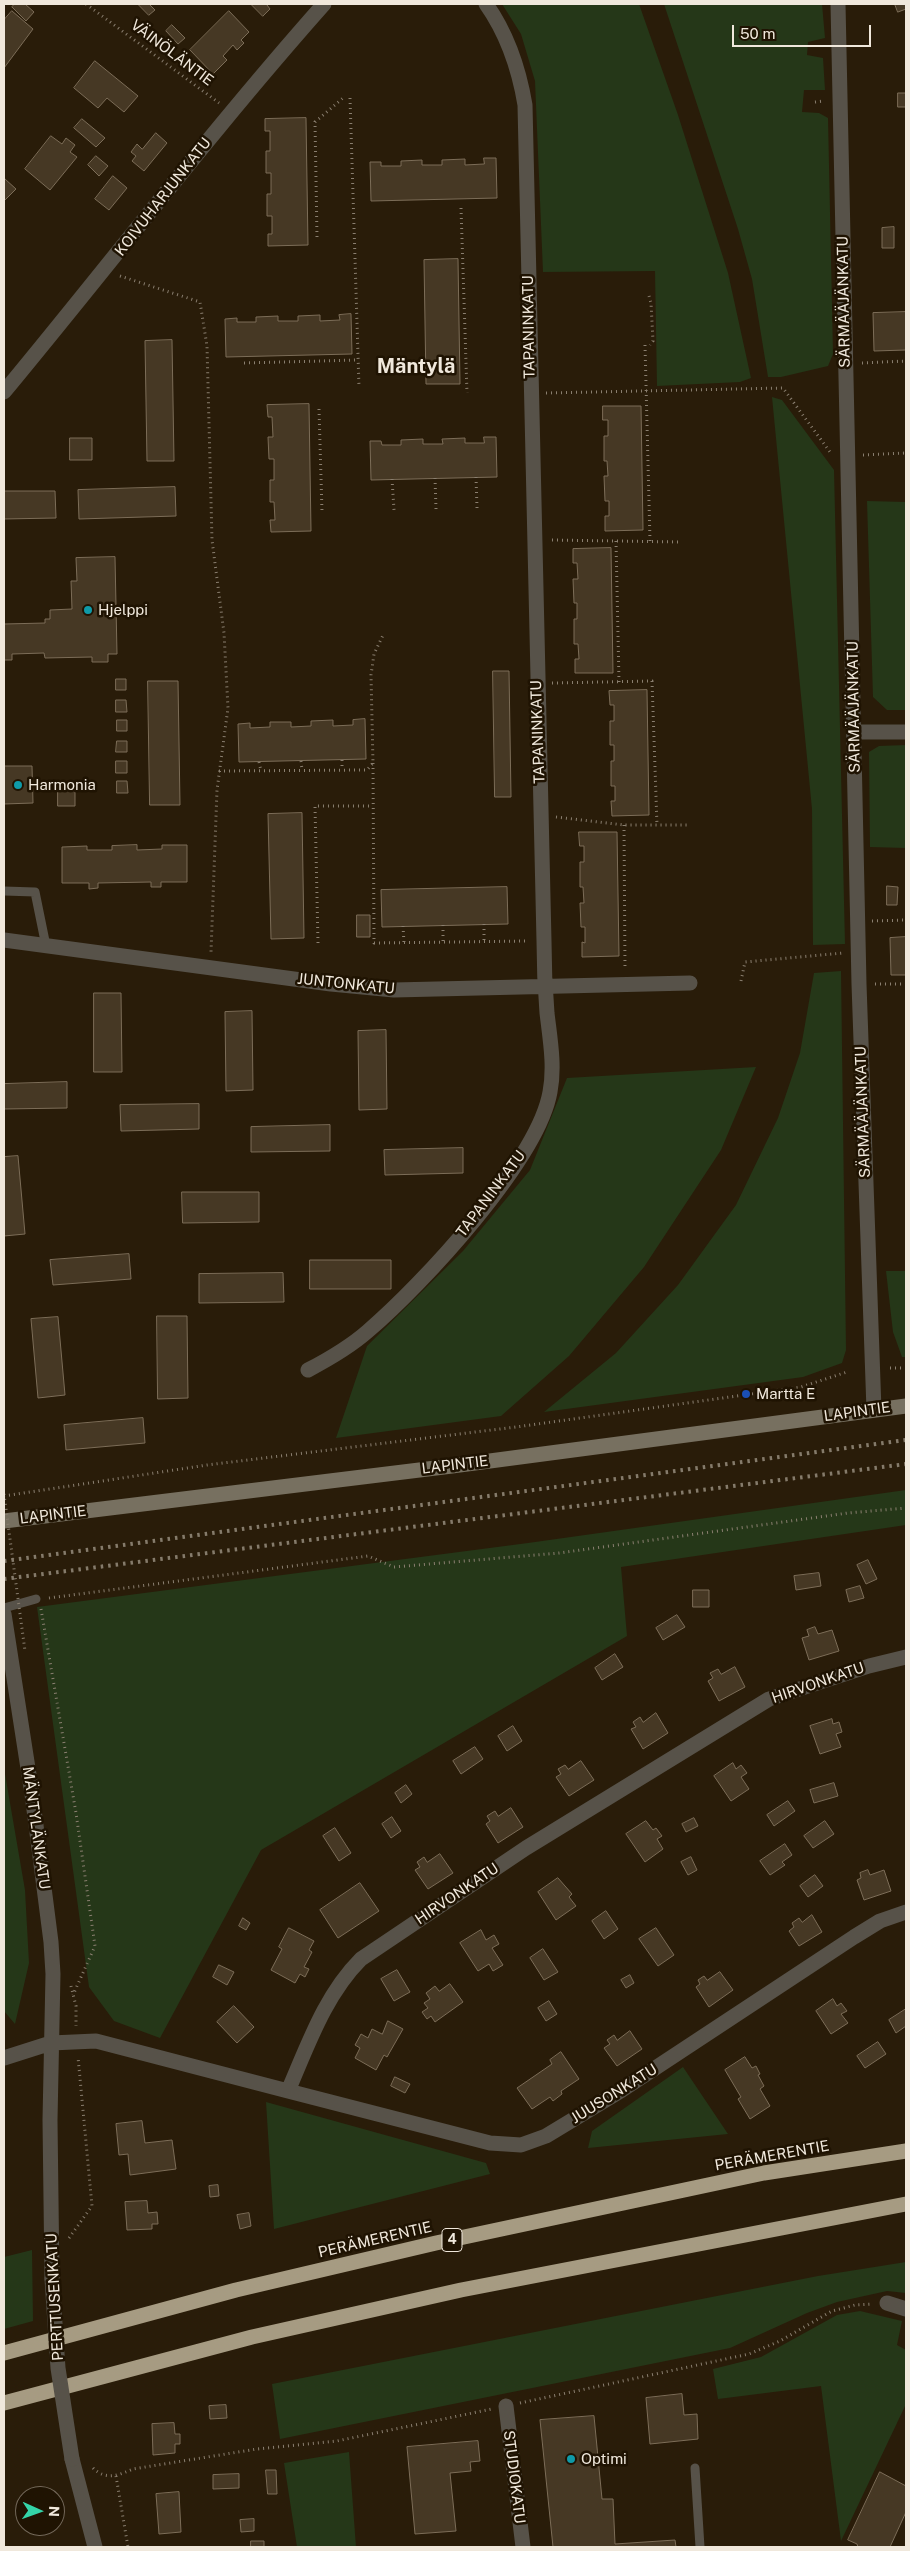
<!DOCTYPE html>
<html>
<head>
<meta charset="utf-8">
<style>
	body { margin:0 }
	#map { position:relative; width:910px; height:2551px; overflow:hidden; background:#291c09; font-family:"Public Sans",sans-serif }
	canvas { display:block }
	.frame { position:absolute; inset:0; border:5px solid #f0e8dc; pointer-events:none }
	.north { position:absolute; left:15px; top:2486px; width:50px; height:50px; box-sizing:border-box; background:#1f1302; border:1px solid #736859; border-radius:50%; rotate:92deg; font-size:14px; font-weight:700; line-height:20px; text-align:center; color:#f0e8dc }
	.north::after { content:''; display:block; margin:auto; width:18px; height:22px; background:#34d4a8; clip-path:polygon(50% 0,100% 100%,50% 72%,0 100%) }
	.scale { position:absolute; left:732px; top:25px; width:139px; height:22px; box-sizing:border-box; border:2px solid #f0e8dc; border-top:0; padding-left:6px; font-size:15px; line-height:18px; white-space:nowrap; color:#f0e8dc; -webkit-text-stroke:4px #1f1302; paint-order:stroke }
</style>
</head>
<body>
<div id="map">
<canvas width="910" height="2551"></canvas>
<div class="frame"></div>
<div class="north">N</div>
<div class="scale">50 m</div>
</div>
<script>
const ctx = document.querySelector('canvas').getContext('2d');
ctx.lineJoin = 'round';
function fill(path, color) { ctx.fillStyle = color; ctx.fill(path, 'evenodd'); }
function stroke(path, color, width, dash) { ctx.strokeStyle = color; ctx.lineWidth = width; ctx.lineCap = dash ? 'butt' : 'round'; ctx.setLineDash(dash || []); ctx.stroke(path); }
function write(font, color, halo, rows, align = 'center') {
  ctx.font = font + ' "Public Sans",sans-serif'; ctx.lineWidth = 5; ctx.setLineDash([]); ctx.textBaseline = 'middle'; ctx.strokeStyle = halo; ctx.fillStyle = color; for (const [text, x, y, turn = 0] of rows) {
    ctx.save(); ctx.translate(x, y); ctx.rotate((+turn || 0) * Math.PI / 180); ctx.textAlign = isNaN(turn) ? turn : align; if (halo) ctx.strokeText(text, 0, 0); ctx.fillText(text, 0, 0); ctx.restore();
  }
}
fill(new Path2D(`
	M502 4H639L678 115 728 273 751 378 740 382 657 386 655 271 543 272 535 81 521 34Z
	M664 4H822L825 38 808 42 807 55 823 58 825 90H804L802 112 819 113 828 118 833 354 828 366 781 377H768L752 279 738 229Z
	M772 397 782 400 834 470 845 944 813 945 812 809Z
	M867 501 906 502V710H887L873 697Z
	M906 745V848L870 847 869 752 879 746Z
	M841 971 846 1350 842 1363 803 1377 544 1412 616 1353 678 1285 736 1205 778 1118 800 1053 814 973Z
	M756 1067 721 1150 644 1267 569 1356 501 1416 336 1438 367 1346 463 1251 530 1170 567 1078Z
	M886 1271H906V1357H902L893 1332Z
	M906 1490V1525L621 1567 627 1636 261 1850 160 2038 114 2021 89 1987 37 1607 528 1543Z
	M4 1768 25 1890 29 1963 15 2024 4 2011Z
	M683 2067 728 2134 588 2148 592 2131Z
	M266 2102 486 2163 490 2174 274 2229Z
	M32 2250 33 2321 4 2329V2257Z
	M906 2262V2293L887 2291 837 2302 807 2313 730 2348 280 2439 272 2384 818 2276Z
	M860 2311 902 2321 897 2345 906 2350V2404L841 2541 821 2386 718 2399 713 2369 761 2357 837 2315Z
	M349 2452 356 2547H297L284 2463Z`), '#253718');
const building = new Path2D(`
	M15 4H25L34 12 26 21 12 7Z
	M138 4H149L155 10 149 15Z
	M251 4H269L267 5 270 9 263 16Z
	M895 4H906V9L898 12Z
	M12 11 33 29 4 68V20Z
	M229 11 249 32 241 40 244 43 237 50 233 45 223 56 227 60 213 74 190 50Z
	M172 25 185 38 178 44 166 31Z
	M95 61 138 96 124 112 107 98 98 108 74 88Z
	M898 93H906V107H898Z
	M306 118 308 245 268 246V234H272V216H267V194H271V173H266V151H270V131H265V119Z
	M82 119 105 138 96 147 74 128Z
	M156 133 167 143 144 171 132 161 136 156 131 152 137 144 142 149Z
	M51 136 62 144 66 138 75 145 70 152 77 157 50 190 25 169Z
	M96 156 108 166 99 176 88 165Z
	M484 158H496L497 198 371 201 370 162H381V166H401V161L422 160V165H442V160L465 159V165L484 164Z
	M113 176 127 188 109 210 95 199Z
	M5 179 16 189 4 201V180Z
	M894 227V248H882V228Z
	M458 259 460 384H426L424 260Z
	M906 312V350L874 351 873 313Z
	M351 314 352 354 226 357 225 319 237 318V322H256V317L278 316V321H298V316L320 315V321L340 320 339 315Z
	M172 340 174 461H147L145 341Z
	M309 404 311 531 271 532 270 520H275L274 502H270V480H274V459H269L268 437H273L272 417H268L267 405Z
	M603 406H641L643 530 605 531V516H609V501H605L604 476H608L607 461H604V436H608V420H603Z
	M484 437H496L497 477 371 480 370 441H381L382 445H401V440L423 439V444H443L442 439 465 438V443H484Z
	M70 438H92V460H70Z
	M175 487 176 516 79 519 78 490Z
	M4 491H55L56 518 4 519Z
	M611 548 613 673H575V659H579L578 644H574V619H577V603H574L573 579H578L577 563H573V549Z
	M115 557 117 654H108V662H92V657L45 658 44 653 12 654V660H4V624L45 623V619H50V610L72 609 71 581H77L76 558Z
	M493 671H509L511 797H495Z
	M116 679H126V690H116Z
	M148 681H178L180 805H150Z
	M647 690 649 815 612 816 611 801H615V786H611V761H614V745H610V721H614V705H610L609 691Z
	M116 700H126L127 712H116Z
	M365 719 366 759 239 762 238 724 250 723V728L270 727V722H291V727L311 726V721L333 720V726L353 725V720Z
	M117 720H127V731H117Z
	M117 741H127V752H116Z
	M116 761H127V773H116Z
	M4 766H32L33 803 4 804Z
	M117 781H127L128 793H117Z
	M58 791H75V806H58Z
	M302 813 304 938 271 939 268 814Z
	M579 832H617L619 956 582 957V942L585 943V927H581L580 903H584L583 887H580V862H584V846H580Z
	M137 845V850L162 849V845H187V882H161V887H151V882L98 883V888L89 889V883H62V847L87 846V850H112V846Z
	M887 886 898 887 897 905H887Z
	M507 887 508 924 382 927 381 890Z
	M357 915H370V937H357Z
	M906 937V975H891L890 938Z
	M94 993H121L122 1072H94Z
	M252 1011 253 1090 226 1091 225 1012Z
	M386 1030 387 1109 359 1110 358 1031Z
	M67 1082V1108L4 1109V1084Z
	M199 1104V1129L121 1131 120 1105Z
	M330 1125V1151L251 1152V1127Z
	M463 1148V1173L385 1175 384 1150Z
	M18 1156 25 1234 4 1236V1157Z
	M182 1192H259V1222L183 1223Z
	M129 1254 131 1279 53 1285 50 1260Z
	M310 1260H391V1289H310Z
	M283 1273 284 1302 199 1303V1274Z
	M157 1316H187L188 1398 158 1399Z
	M58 1317 65 1395 38 1398 31 1319Z
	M143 1418 145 1443 66 1450 64 1425Z
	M868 1560 877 1579 866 1584 857 1565Z
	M819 1573 821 1586 796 1590 794 1576Z
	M860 1586 864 1598 849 1602 846 1590Z
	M693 1590H709V1607H693Z
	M677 1615 685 1627 663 1640 656 1628Z
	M815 1627 818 1634 832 1630 839 1651 809 1660 802 1638 809 1636 807 1630Z
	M615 1654 623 1667 602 1680 595 1668Z
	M735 1667 745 1687 719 1701 708 1681 713 1678 710 1673 718 1669 721 1674Z
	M656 1713 668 1733 643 1749 631 1729 636 1727 633 1722 640 1717 643 1722Z
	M832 1719 833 1724 839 1722 842 1732 836 1734 841 1747 820 1754 810 1726Z
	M513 1726 522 1741 507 1751 498 1736Z
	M475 1747 483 1759 461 1774 453 1761Z
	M581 1761 594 1780 569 1796 556 1777 561 1774 558 1769 565 1765 568 1769Z
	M733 1763 736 1769 741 1765 747 1773 741 1777 749 1789 731 1801 714 1776Z
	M834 1783 838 1796 814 1803 810 1790Z
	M406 1785 412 1794 401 1803 395 1793Z
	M788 1801 795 1811 774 1826 767 1815Z
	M511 1808 523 1827 498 1843 486 1824 490 1821 487 1816 495 1811 498 1816Z
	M392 1817 401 1831 391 1838 382 1824Z
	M694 1818 698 1826 686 1832 682 1824Z
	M646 1821 653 1830 656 1828 662 1836 657 1839 663 1849 645 1862 626 1834Z
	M825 1821 834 1834 813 1848 804 1836Z
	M335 1828 351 1853 339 1861 323 1836Z
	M785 1844 792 1855 782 1862 785 1865 770 1875 760 1861Z
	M440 1854 453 1873 428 1889 415 1870 420 1867 417 1862 424 1857 427 1862Z
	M691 1857 697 1870 688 1875 681 1862Z
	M868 1870 870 1875 884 1870 891 1891 864 1900 857 1880 861 1878 860 1873Z
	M815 1875 823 1886 808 1897 800 1886Z
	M558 1878 572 1894 569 1897 576 1906 556 1920 538 1892Z
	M360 1883 379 1911 338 1938 320 1910Z
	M606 1911 618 1929 604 1939 592 1921Z
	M812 1915 822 1932 799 1946 789 1931 794 1927 792 1923 799 1918 802 1922Z
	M243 1918 250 1923 246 1930 239 1926Z
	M289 1928 314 1941 309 1950 312 1952 304 1967 309 1969 305 1977 300 1974 295 1983 271 1970 282 1949 279 1947Z
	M656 1928 674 1955 658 1966 639 1939Z
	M481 1930 486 1940 494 1935 499 1944 492 1948 503 1965 493 1971 489 1964 478 1971 460 1943Z
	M543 1949 558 1972 544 1980 530 1958Z
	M219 1965 234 1972 227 1985 213 1977Z
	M397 1970 410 1992 394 2001 381 1979Z
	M720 1972 733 1990 709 2007 696 1987 700 1984 698 1980 704 1976 707 1980Z
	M630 1975 634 1983 626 1988 621 1980Z
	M450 1984 463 2002 435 2022 431 2016 427 2019 422 2012 428 2008 424 2003 430 1999 426 1993 435 1986 439 1991Z
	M833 1999 837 2006 841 2003 847 2011 841 2014 848 2023 831 2034 816 2011Z
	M549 2001 557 2014 546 2021 538 2008Z
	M234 2006 254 2027 237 2043 217 2022Z
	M906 2009V2026L896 2033 889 2020Z
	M388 2021 403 2029 387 2057 384 2055 376 2070 355 2058 360 2048 355 2045 361 2034 368 2038 372 2029 382 2034Z
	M630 2031 642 2049 617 2066 604 2048 610 2044 607 2040 614 2035 617 2040Z
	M878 2042 886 2054 865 2068 857 2056Z
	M561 2052 579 2079 561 2091 562 2094 553 2101 550 2097 532 2109 517 2088 552 2064 550 2060Z
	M745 2057 752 2068 756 2066 760 2074 758 2075 764 2086 760 2089 770 2106 750 2119 738 2099 741 2097 725 2070Z
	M395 2077 410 2084 405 2093 391 2086Z
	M142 2121 145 2143 172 2140 176 2169 130 2175 128 2154 119 2155 116 2124Z
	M218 2185 219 2196 210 2197 209 2186Z
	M147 2201 148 2213 157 2212 158 2224H152V2229L127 2230 125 2202Z
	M249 2213 251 2226 240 2229 237 2215Z
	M682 2394 684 2415 697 2414 698 2439 650 2444 646 2398Z
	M226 2405 227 2418 210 2419 209 2406Z
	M594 2416 602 2499H613L615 2544 675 2540 676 2547H553L540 2420Z
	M174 2423 175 2434H180V2444H175V2453L153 2455 152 2424Z
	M478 2441 480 2461 470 2462 471 2471 450 2473 456 2531 415 2534 407 2447Z
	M266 2470H276L277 2494H268Z
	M880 2472 906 2486V2512L890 2547H858L857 2544 848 2540Z
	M239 2474V2488L213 2489V2475Z
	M179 2492 181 2532 159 2534 156 2494Z
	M254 2519V2531L241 2532 240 2520Z
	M251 2541H264V2547H251Z`);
fill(building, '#463824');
stroke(building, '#7c6d58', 1);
stroke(new Path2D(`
	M86 4 219 103
	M350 98 359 387
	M815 102 824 101
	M461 208 467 393
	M317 237 315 122 343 98
	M120 276 200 302 207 346 212 540 224 633 228 708 217 790 211 952
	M649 296 651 303 653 341 650 345
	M645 345 650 541
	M244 363 358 360
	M862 363 906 361
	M546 393 783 388 830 452
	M319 409 322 512
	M863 455 906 453
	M476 477 477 508
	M435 478 436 509
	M392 479 394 510
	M552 540 680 542
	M616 541 619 682
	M552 683 652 681 657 825
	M342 760V770
	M301 761 302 770
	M259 762 261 771
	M373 763 374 943 528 941
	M219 771 367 770 373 763 371 675 374 654 384 633
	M556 817 624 825H688
	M624 825 625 968
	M872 921 906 920
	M484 924V942
	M443 925V942
	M403 926 404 943
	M318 943 315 806H373
	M741 981 745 962 843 953
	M875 984H906
	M890 1368H906
	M4 1496 207 1465 516 1427 801 1387 847 1372
	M49 1598 368 1556 394 1567 559 1553 848 1513 906 1508
	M41 1609 76 1813 95 1946 73 1995
	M71 1986 76 2006V2026
	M69 2238 92 2206 78 2057
	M520 2403 749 2354 780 2341 832 2311 855 2305 872 2304
	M93 2468C106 2481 119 2475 133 2469L257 2449 337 2441 492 2409
	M116 2476 128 2547`), '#8a7f70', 3, [1, 4]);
stroke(new Path2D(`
	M4 891 35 892 46 946
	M4 1608 36 1599
	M695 2468 700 2547`), '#575249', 9);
stroke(new Path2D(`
	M838 4 859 984 874 1410
	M855 732H906
	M4 940 331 984 394 990 690 983
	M308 1370C329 1359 351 1346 368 1331 422 1285 538 1160 550 1092 555 1066 550 1039 547 1013 545 989 544 965 544 941L525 105C519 69 508 35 486 4
	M4 1614 32 1794 51 1942 53 1974 50 2120 52 2279
	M4 2058 51 2043 96 2041 288 2091C308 2045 325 1995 361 1959L526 1848 769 1699 869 1666 906 1657
	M288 2091 490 2143 521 2145 546 2136 622 2090 854 1937 880 1921 906 1912
	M887 2303 906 2309
	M506 2406 523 2547
	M72 2459 95 2547`), '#575249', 15);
stroke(new Path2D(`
	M4 392C111 263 213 129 324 4`), '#575249', 15);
stroke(new Path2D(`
	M4 1521 452 1466 906 1406`), '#777060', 15);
stroke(new Path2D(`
	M4 2353 236 2290 436 2243 764 2173 906 2151
	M4 2403 252 2337 461 2290 906 2204`), '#a69b82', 15);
stroke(new Path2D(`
	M4 1561 906 1440
	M4 1579 906 1464`), '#857b6b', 4, [2.5, 5]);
stroke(new Path2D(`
	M4 1494 25 1651`), '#8a7f70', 3, [1, 4]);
stroke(new Path2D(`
	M52 2279 58 2368 72 2459`), '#575249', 15);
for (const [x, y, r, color] of [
	[88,610,5,"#0f9aa8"],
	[18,785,5,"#0f9aa8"],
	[746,1394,5,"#1a4fb4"],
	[571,2459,5,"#0f9aa8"]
]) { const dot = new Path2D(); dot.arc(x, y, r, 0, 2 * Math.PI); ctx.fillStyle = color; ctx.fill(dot); stroke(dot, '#1f1302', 2); }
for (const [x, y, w] of [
	[452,2240,20]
]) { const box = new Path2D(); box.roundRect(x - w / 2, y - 11.5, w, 23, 4); ctx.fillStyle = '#1f1302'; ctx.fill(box); stroke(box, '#f0e8dc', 1); }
write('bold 14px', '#f0e8dc', null, [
	["4",452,2240]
]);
write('15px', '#f0e8dc', '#1f1302', [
	["VÄINÖLÄNTIE",172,53,37],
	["KOIVUHARJUNKATU",163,197,-52],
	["SÄRMÄÄJÄNKATU",844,302,-91],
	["TAPANINKATU",529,327,-91],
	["SÄRMÄÄJÄNKATU",854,707,-91],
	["TAPANINKATU",538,732,-92],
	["JUNTONKATU",346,984,6],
	["SÄRMÄÄJÄNKATU",863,1112,-92],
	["TAPANINKATU",491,1194,-53],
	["LAPINTIE",857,1412,-8],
	["LAPINTIE",455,1465,-7],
	["LAPINTIE",53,1515,-7],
	["HIRVONKATU",818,1683,-19],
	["MÄNTYLÄNKATU",36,1828,82],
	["HIRVONKATU",457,1894,-34],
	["JUUSONKATU",614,2094,-32],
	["PERÄMERENTIE",772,2156,-10],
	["PERÄMERENTIE",375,2240,-13],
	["PERTTUSENKATU",55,2297,-93],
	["STUDIOKATU",514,2477,83]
]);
write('15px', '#f0e8dc', '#1f1302', [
	["Hjelppi",98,610],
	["Harmonia",28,785],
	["Martta E",756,1394],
	["Optimi",581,2459]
], 'left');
write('bold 20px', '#f0e8dc', '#1f1302', [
	["Mäntylä",416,367]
]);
</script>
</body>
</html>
